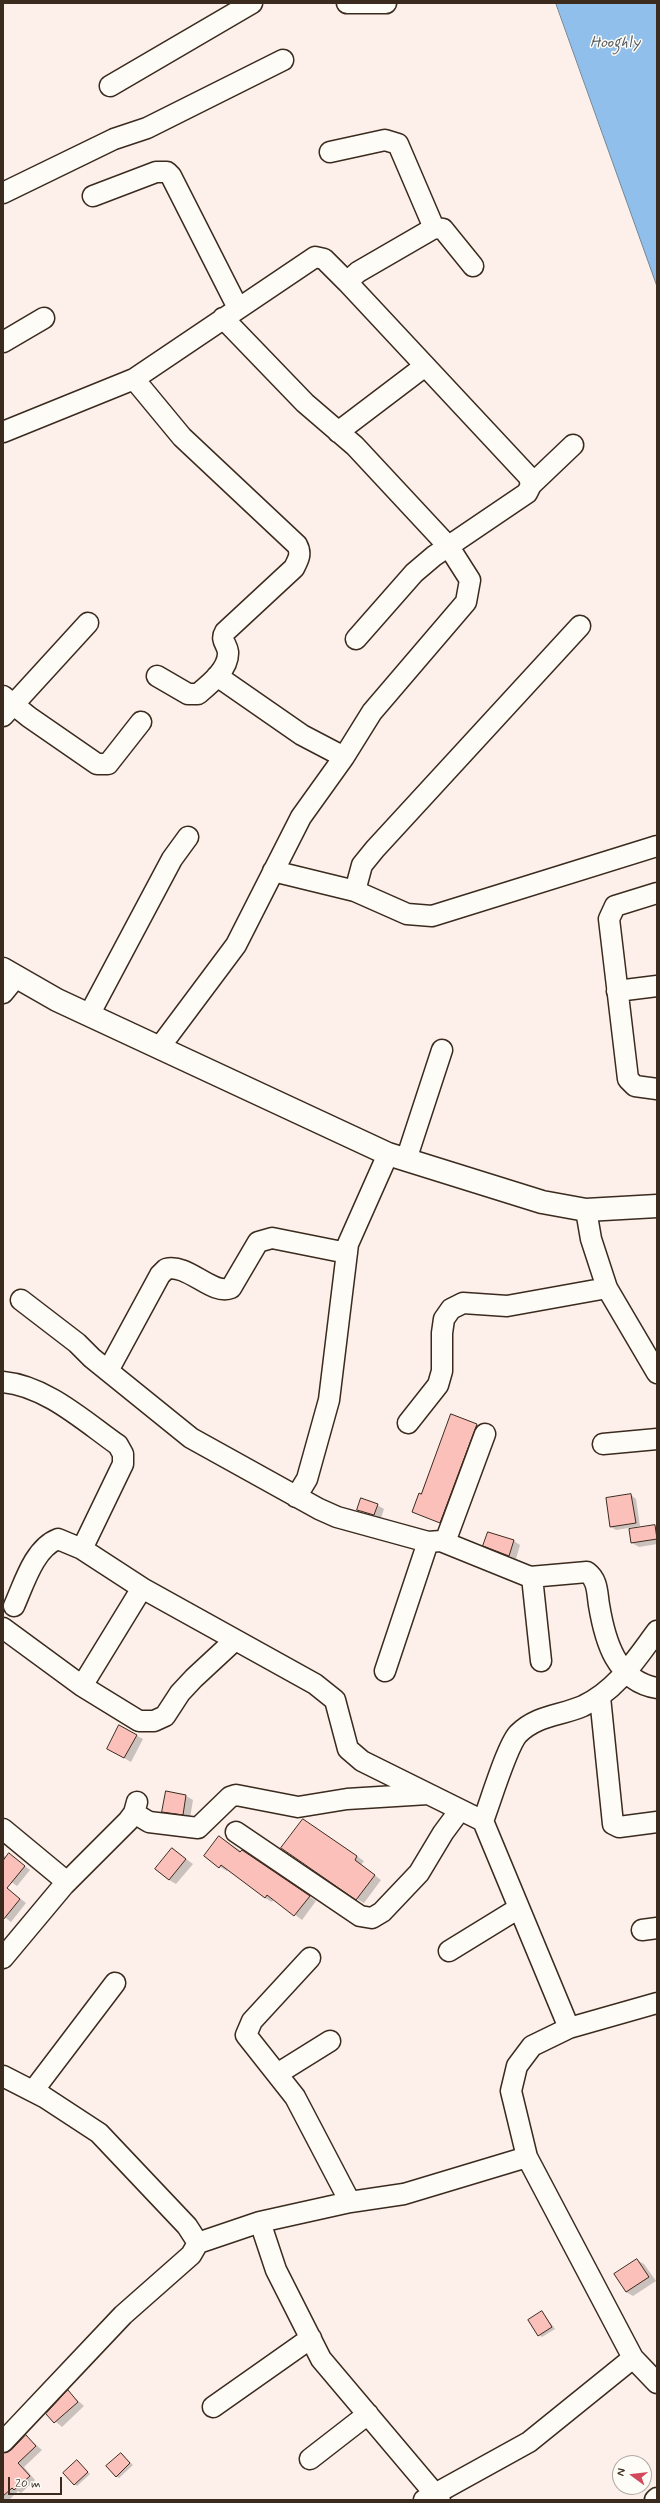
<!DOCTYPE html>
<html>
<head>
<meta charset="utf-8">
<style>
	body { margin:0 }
	#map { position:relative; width:660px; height:2503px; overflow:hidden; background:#fdf0eb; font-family:Mynerve,sans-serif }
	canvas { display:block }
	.frame { position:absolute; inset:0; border:4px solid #3b2a1e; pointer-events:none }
	.north { position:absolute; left:612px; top:2455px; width:40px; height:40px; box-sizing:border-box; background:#fdfcf7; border:1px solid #afa8a0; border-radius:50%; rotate:285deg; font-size:11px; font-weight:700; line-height:16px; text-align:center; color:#3b2a1e }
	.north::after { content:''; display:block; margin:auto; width:14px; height:18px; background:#d1495b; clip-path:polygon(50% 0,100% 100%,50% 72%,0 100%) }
	.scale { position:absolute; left:8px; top:2477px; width:54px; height:18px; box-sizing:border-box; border:2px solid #3b2a1e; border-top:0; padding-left:5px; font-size:12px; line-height:14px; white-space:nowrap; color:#3b2a1e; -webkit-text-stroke:3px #fdfcf7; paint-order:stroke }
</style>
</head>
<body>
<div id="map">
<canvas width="660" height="2503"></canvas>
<div class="frame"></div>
<div class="north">N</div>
<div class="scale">20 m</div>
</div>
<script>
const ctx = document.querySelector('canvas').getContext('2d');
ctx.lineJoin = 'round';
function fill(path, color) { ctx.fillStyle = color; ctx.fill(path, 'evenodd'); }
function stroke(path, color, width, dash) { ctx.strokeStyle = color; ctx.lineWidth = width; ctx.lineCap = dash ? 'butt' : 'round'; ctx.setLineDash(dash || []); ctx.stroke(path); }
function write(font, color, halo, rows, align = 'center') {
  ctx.font = font + ' Mynerve,sans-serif'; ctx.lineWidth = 3; ctx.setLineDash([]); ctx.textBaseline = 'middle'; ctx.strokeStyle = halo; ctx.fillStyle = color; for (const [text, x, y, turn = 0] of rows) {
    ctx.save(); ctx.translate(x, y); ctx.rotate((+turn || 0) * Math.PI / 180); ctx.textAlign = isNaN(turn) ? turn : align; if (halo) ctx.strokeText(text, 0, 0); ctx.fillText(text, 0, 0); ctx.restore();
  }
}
const water = new Path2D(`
	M556 3H657V286Z`);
fill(water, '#8fbfea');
stroke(water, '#6d8398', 1);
fill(new Path2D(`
	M451 1415 484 1429 447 1526 413 1511 422 1496Z
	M631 1495 636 1499 640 1526 616 1530 611 1527Z
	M377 1505 384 1509 381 1518 358 1510Z
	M655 1526 657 1527V1544L639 1547 632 1543Z
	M514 1541 520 1545 516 1559 485 1545Z
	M120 1727 143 1739 131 1762 108 1749Z
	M166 1792 186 1796 193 1800 190 1818 170 1816 163 1812Z
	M311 1825 364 1861 361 1865 381 1880 364 1903 357 1899Z
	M220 1837 316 1901 302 1920 274 1899 272 1902 265 1898 228 1869 227 1871 220 1867 205 1856Z
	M172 1849 193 1864 176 1884 169 1880Z
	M3 1855 7 1858 10 1855 30 1870 17 1886 3 1876Z
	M3 1885 26 1903 11 1922 3 1916Z
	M637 2260 644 2264 656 2281 633 2296 626 2292Z
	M542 2312 555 2329 542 2337 539 2335Z
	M68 2392 84 2406 62 2427 47 2414Z
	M26 2436 42 2450 24 2467 35 2480 21 2493 18 2491 9 2500H3V2454L12 2451Z
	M121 2454 133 2465 119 2478 116 2476Z
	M80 2464 90 2474 77 2486 74 2484Z`), '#0003');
const building = new Path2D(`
	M451 1414 477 1424 440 1523 412 1512 419 1493 421 1494Z
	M631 1494 636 1523 610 1527 606 1498Z
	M361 1498 378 1504 374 1515 357 1510Z
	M655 1525 657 1539 631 1543 629 1529Z
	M488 1532 514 1540 509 1556 483 1546Z
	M119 1725 137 1735 124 1758 107 1749Z
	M166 1791 186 1795 183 1815 162 1812Z
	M303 1819 357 1856 355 1860 375 1875 356 1900 281 1848Z
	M219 1836 240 1852 242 1850 310 1896 294 1916 267 1895 265 1898 221 1865 219 1868 204 1856Z
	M172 1848 186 1859 169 1880 155 1869Z
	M9 1853 25 1866 7 1888 20 1899 3 1920V1861Z
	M637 2259 649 2277 626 2292 614 2274Z
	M542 2311 552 2327 538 2336 528 2320Z
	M68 2390 78 2402 54 2423 46 2414Z
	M26 2435 36 2446 18 2463 30 2476 14 2490 12 2488 3 2496V2453L11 2450Z
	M121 2453 130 2463 116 2477 106 2466Z
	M77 2460 88 2472 74 2485 63 2473Z`);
fill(building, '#fcc0ba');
stroke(building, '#3b2a1e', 1);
const street = new Path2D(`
	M347 3H386
	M110 86 252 3
	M330 152 385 140 398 144 434 228
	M3 193 114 139 147 128 283 60
	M93 196 156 172H167L171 176 238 308
	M347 282 529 477 531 485 527 493 434 556 414 573 356 639
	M3 342 44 318
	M134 379 182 437 297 545C302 554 298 560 294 568L225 632C220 640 227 644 228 652 229 669 210 684 198 694H188L157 676
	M3 432 134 379 315 257 324 259 347 282 358 272 434 228 443 229 473 266
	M338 432 425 366
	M531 485 573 445
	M217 676 302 735 344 757
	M3 696 29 717 97 764H108L141 722
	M3 716 88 623
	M273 871 355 891 407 914 432 916 657 846
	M355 891 362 865 375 849 580 626
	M657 893 615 906 609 919 628 1079 635 1086 657 1089
	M617 991 657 986
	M3 993 16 977
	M89 1015 172 859 188 837
	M159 1048 236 945 301 817 344 757 372 712 466 602 470 580 449 547 355 446 305 403 223 318
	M406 1160 442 1050
	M586 1210 591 1239 607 1288 657 1373
	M21 1300 77 1343 92 1358 191 1438 319 1509 337 1517 428 1542 441 1541 530 1577 587 1572C598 1580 597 1593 599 1605 605 1641 616 1681 657 1688
	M109 1369 160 1275 166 1269C188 1263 212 1296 231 1288L258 1242 272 1238 347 1253
	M3 1382C46 1386 84 1421 118 1445L123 1454V1464L82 1549
	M408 1423 438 1385 442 1371V1333L444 1319 451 1309 463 1303 507 1306 607 1288
	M603 1444 657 1439
	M296 1497 307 1479 329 1400 348 1244 388 1154
	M445 1542 485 1434
	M532 1577 541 1661
	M14 1606C24 1584 34 1548 58 1539L82 1549 142 1588 315 1684 335 1700 348 1749 362 1761 483 1821 569 2028
	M3 1628 82 1686 139 1721H154L165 1716 180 1693 194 1678 235 1640
	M385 1671 428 1542
	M82 1686 142 1588
	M600 1697 613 1824 619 1827 657 1822
	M134 1813 149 1822 198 1828 230 1797 236 1795 298 1807 347 1799 428 1794
	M483 1821C490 1803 507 1746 518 1734 537 1715 560 1716 583 1706 617 1690 636 1659 657 1631
	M3 1829 67 1882
	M236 1832 360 1916 372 1918 382 1912 419 1873 443 1833 460 1810
	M642 1930 657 1928
	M449 1951 519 1908
	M3 1958 64 1885 128 1821 134 1813 137 1802
	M310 1958 252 2021 246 2035 295 2097 350 2202
	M657 2003 569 2028 532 2046 517 2066 511 2091 527 2157 633 2358 657 2383
	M277 2074 330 2041
	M3 2076 44 2097 99 2133 187 2226 198 2243
	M33 2091 115 1983
	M260 2222 276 2270 321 2359 440 2500
	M213 2407 311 2338
	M3 2442 123 2315 191 2255 198 2243 260 2222 350 2202 404 2194 527 2157
	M310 2459 368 2414
	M424 2500 529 2442 633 2358
	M655 2500 657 2498`);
const secondary = new Path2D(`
	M3 969 57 1000 388 1154 542 1202 586 1210 657 1206`);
stroke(street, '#3b2a1e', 23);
stroke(secondary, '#3b2a1e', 25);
stroke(street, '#fdfcf7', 20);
stroke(secondary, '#fdfcf7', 22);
write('italic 16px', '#54575b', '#fdfcf7', [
	["Hooghly",615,44]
]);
</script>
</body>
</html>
